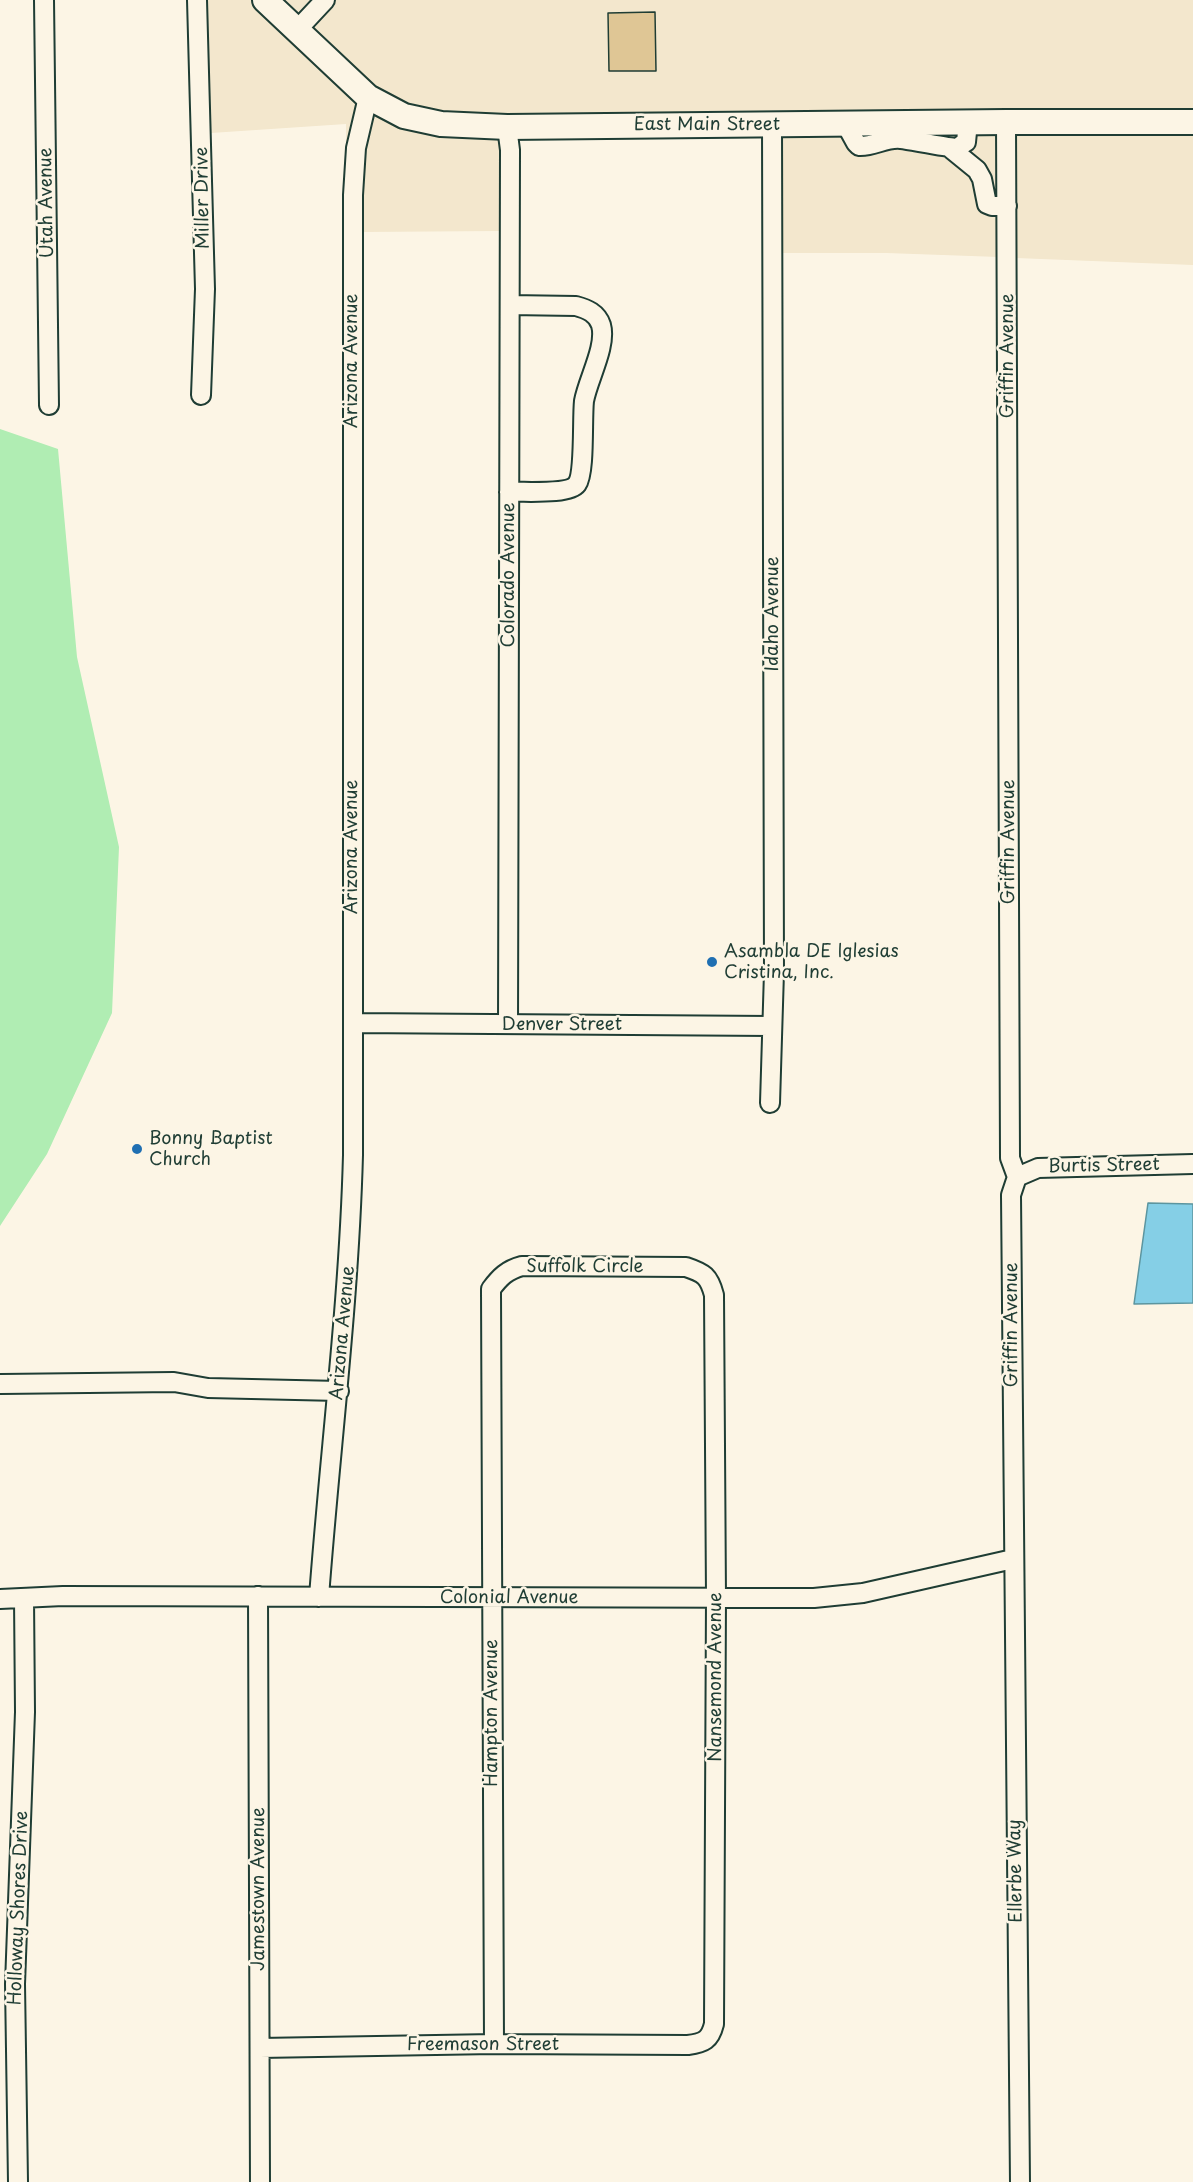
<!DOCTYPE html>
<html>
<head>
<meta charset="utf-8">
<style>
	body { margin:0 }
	canvas { display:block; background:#fcf5e5 }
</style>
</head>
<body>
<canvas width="1193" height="2182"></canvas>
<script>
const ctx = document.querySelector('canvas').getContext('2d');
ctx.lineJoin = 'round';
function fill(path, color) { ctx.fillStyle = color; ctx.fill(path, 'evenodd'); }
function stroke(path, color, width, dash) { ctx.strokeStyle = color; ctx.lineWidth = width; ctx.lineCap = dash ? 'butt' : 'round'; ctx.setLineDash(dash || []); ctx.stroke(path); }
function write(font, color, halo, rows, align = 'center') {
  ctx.font = font + ' "Playpen Sans",sans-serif'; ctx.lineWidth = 5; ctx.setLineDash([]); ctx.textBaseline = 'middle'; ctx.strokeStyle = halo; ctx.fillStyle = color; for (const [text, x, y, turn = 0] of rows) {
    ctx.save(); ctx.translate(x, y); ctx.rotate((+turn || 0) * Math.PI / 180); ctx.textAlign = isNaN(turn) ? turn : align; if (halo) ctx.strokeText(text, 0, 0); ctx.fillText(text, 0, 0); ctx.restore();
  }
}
fill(new Path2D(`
	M206 0H251L358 101 346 164V124L211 133Z
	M278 0H1193V112L442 114 407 106 372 88Z
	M374 111 499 136 501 151V231L362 232 365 150Z
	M997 132 999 257 886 253H781V134Z
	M1015 132H1193V265L1016 258Z`), '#f3e7cd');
fill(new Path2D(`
	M0 429 58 449 77 657 119 847 112 1013 47 1154 0 1226Z`), '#b0edb3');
const water = new Path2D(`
	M1148 1203 1193 1204V1303L1134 1304Z`);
fill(water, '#85cfe6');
stroke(water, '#5c959f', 1.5);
const building = new Path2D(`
	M655 12 656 71H609L608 13Z`);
fill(building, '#dfc695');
stroke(building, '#1f3d34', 1.5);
const minor = new Path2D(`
	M44 0 49 405
	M197 0 205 289 201 395
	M297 30 325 0
	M1006 122 1010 1158 1017 1177 1011 1195 1020 2182
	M845 123 856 143 859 146C874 147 886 137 901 139 911 140 953 149 958 147 961 146 964 143 966 142L968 122
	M507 127 510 150 508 1024
	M950 148 977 170 982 179 987 204 992 206H1007
	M509 492C523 491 569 495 577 484 585 473 582 419 584 401 588 379 607 346 601 325 597 313 587 309 576 306L510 305
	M353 1023 771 1026
	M770 1103 774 972 772 124
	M1017 1177 1038 1168 1193 1164
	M1 1384 174 1382 208 1388 339 1391
	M258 1596 260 2182
	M319 1597C330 1450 349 1303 353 1155V195L356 148 368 97
	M0 1599 63 1596 814 1598 863 1593 1013 1559
	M260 2048 494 2044 688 2045C704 2043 710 2040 714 2024L716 1598 714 1295C709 1276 704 1273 686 1267L522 1266C507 1270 500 1277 491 1289L494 2044
	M18 2182 15 1984 25 1712 24 1598`);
const major = new Path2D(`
	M265 0 368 97 404 116 441 124 507 127 1006 122H1193`);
stroke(minor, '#1f3d34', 22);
stroke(major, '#1f3d34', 28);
stroke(minor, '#fcf5e5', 18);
stroke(major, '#fcf5e5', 24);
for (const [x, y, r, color] of [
	[712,962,6,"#1f6fb2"],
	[137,1149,6,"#1f6fb2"]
]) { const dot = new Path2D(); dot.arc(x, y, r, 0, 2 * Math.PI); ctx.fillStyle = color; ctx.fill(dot); stroke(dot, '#fcf5e5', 2); }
write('18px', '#1f3d34', '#fcf5e5', [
	["East Main Street",707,125],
	["Miller Drive",203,198,-91],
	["Utah Avenue",47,203,-91],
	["Griffin Avenue",1008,356,-90],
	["Arizona Avenue",352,361,-90],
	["Colorado Avenue",509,575,-90],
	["Idaho Avenue",773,614,-90],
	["Griffin Avenue",1009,842,-90],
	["Arizona Avenue",352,847,-90],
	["Denver Street",562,1025],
	["Burtis Street",1104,1166,-1],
	["Suffolk Circle",585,1267],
	["Griffin Avenue",1012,1325,-90],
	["Arizona Avenue",343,1333,-85],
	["Colonial Avenue",509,1598],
	["Nansemond Avenue",716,1677,-90],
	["Hampton Avenue",492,1713,-90],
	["Ellerbe Way",1016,1871,-91],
	["Jamestown Avenue",259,1889,-90],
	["Holloway Shores Drive",19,1908,-88],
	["Freemason Street",483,2045]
]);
write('18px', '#1f3d34', '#fcf5e5', [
	["Asambla DE Iglesias",724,952],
	["Cristina, Inc.",724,973],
	["Bonny Baptist",149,1139],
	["Church",149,1160]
], 'left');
</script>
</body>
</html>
